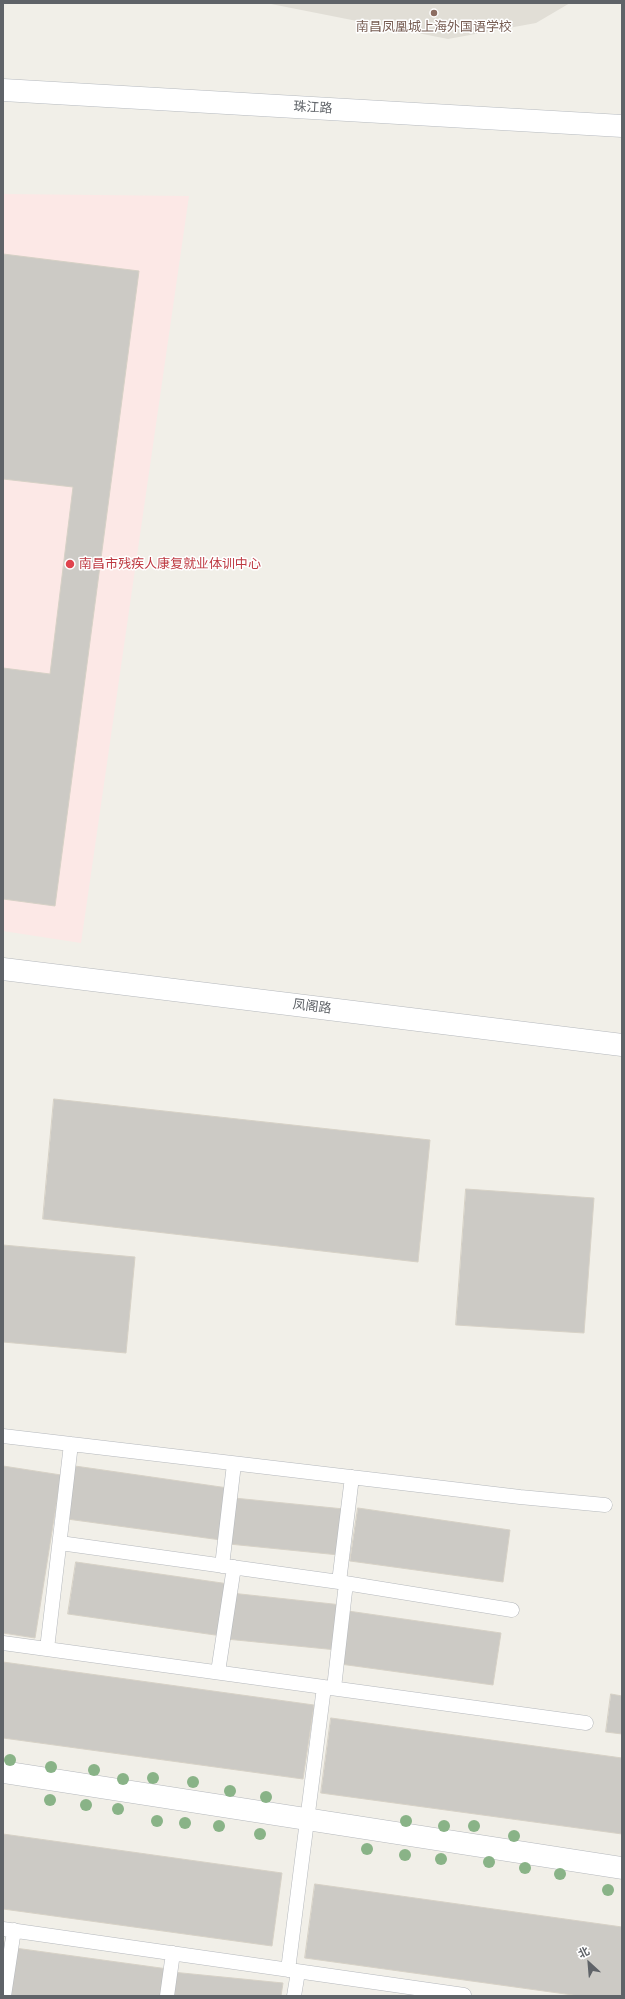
<!DOCTYPE html>
<html>
<head>
<meta charset="utf-8">
<style>
	body { margin:0 }
	#map { position:relative; width:625px; height:1999px; overflow:hidden; background:#f1efe8; font-family:Arial,"Noto Sans SC",sans-serif }
	canvas { display:block }
	.frame { position:absolute; inset:0; border:4px solid #5f6368; pointer-events:none }
	.north { position:absolute; left:569px; top:1943px; width:40px; height:40px; -webkit-text-stroke:3px #fff; paint-order:stroke; rotate:334deg; font-size:11px; font-weight:700; line-height:16px; text-align:center; color:#5f6368 }
	.north::after { content:''; display:block; margin:auto; width:14px; height:18px; background:#5f6368; clip-path:polygon(50% 0,100% 100%,50% 72%,0 100%) }
</style>
</head>
<body>
<div id="map">
<canvas width="625" height="1999"></canvas>
<div class="frame"></div>
<div class="north">北</div>
</div>
<script>
const ctx = document.querySelector('canvas').getContext('2d');
ctx.lineJoin = 'round';
function fill(path, color) { ctx.fillStyle = color; ctx.fill(path, 'evenodd'); }
function stroke(path, color, width, dash) { ctx.strokeStyle = color; ctx.lineWidth = width; ctx.lineCap = dash ? 'butt' : 'round'; ctx.setLineDash(dash || []); ctx.stroke(path); }
function write(font, color, halo, rows, align = 'center') {
  ctx.font = font + ' Arial,"Noto Sans SC",sans-serif'; ctx.lineWidth = 3; ctx.setLineDash([]); ctx.textBaseline = 'middle'; ctx.strokeStyle = halo; ctx.fillStyle = color; for (const [text, x, y, turn = 0] of rows) {
    ctx.save(); ctx.translate(x, y); ctx.rotate((+turn || 0) * Math.PI / 180); ctx.textAlign = isNaN(turn) ? turn : align; if (halo) ctx.strokeText(text, 0, 0); ctx.fillText(text, 0, 0); ctx.restore();
  }
}
fill(new Path2D(`
	M266 3H570L536 23 448 39Z`), '#e1ded6');
fill(new Path2D(`
	M3 194 189 196 81 943 3 931Z`), '#fce8e6');
const building = new Path2D(`
	M3 254 139 271 55 906 3 899V668L50 674 73 487 3 479Z
	M54 1099 430 1140 418 1262 43 1219Z
	M466 1189 594 1198 584 1333 456 1325Z
	M3 1245 135 1257 126 1353 3 1342Z
	M3 1466 61 1475 35 1638 3 1633Z
	M75 1466 228 1488 221 1540 67 1519Z
	M234 1498 344 1509 339 1555 229 1544Z
	M358 1508 510 1530 503 1582 350 1561Z
	M76 1562 229 1584 222 1636 68 1614Z
	M231 1593 342 1605 337 1650 226 1639Z
	M348 1611 501 1633 493 1685 340 1664Z
	M3 1662 314 1705 303 1779 3 1738Z
	M611 1694 622 1696V1734L606 1732Z
	M331 1718 622 1758V1834L321 1793Z
	M3 1834 282 1873 272 1946 3 1909Z
	M315 1884 622 1927V1996H580L305 1958Z
	M15 1948 168 1969 164 1996H8Z
	M172 1972 283 1983 281 1996H170Z`);
fill(building, '#cccac5');
stroke(building, '#d6d1c6', 1);
const lane = new Path2D(`
	M3 1436 520 1497 605 1505
	M60 1543 339 1582 512 1610
	M222 1566 234 1464
	M339 1582 352 1477
	M3 1643 586 1723
	M47 1649 71 1444
	M218 1672 234 1567
	M334 1688 346 1583
	M3 1929 464 1995
	M288 1970 324 1687
	M4 1996 14 1930
	M167 1996 173 1953
	M294 1996 298 1972`);
const street = new Path2D(`
	M3 969 622 1045
	M3 1772 622 1868`);
const secondary = new Path2D(`
	M3 90 622 126`);
stroke(lane, '#b5b8bc', 15);
stroke(street, '#b5b8bc', 23);
stroke(secondary, '#b6babf', 23);
stroke(lane, '#fff', 14);
stroke(street, '#fff', 22);
stroke(secondary, '#fff', 22);
ctx.fillStyle = '#89b387';
for (const [x, y] of [
	[10,1760],
	[51,1767],
	[94,1770],
	[153,1778],
	[123,1779],
	[193,1782],
	[230,1791],
	[266,1797],
	[50,1800],
	[86,1805],
	[118,1809],
	[157,1821],
	[406,1821],
	[185,1823],
	[219,1826],
	[444,1826],
	[474,1826],
	[260,1834],
	[514,1836],
	[367,1849],
	[405,1855],
	[441,1859],
	[489,1862],
	[525,1868],
	[560,1874],
	[608,1890]
]) { ctx.beginPath(); ctx.arc(x, y, 6, 0, 2 * Math.PI); ctx.fill(); }
for (const [x, y, r, color] of [
	[434,13,4,"#8d6e63"],
	[70,564,5,"#e0444e"]
]) { const dot = new Path2D(); dot.arc(x, y, r, 0, 2 * Math.PI); ctx.fillStyle = color; ctx.fill(dot); stroke(dot, '#fff', 1.5); }
write('13px', '#785e54', '#fff', [
	["南昌凤凰城上海外国语学校",434,27]
]);
write('13px', '#5f6368', '#fff', [
	["珠江路",313,108,3],
	["凤阁路",312,1007,7]
]);
write('13px', '#be3a42', '#fff', [
	["南昌市残疾人康复就业体训中心",79,564]
], 'left');
</script>
</body>
</html>
